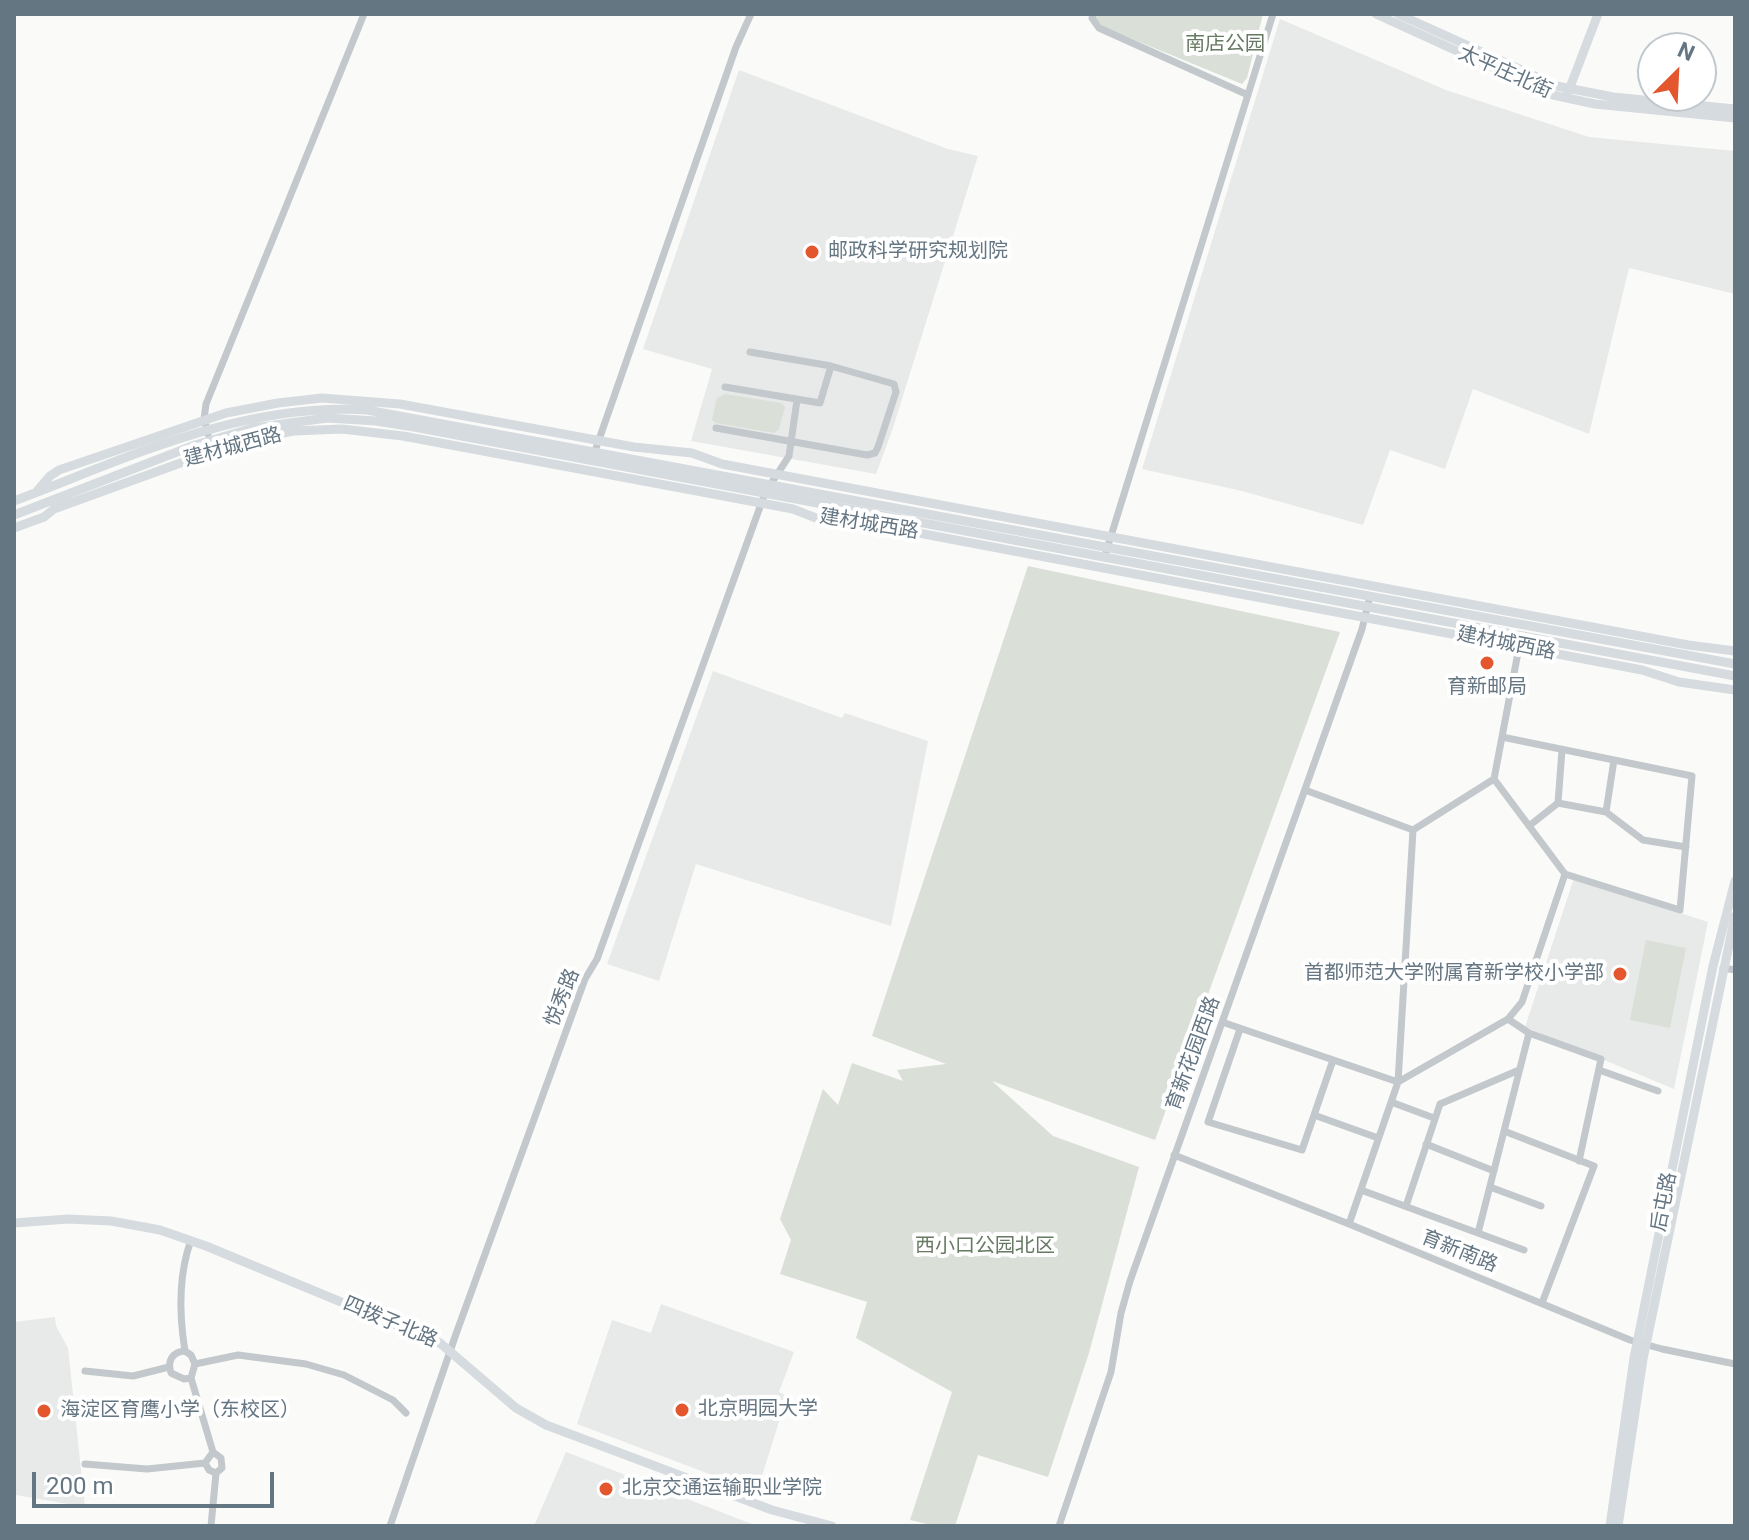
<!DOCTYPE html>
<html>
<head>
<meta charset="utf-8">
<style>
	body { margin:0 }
	#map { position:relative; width:1749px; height:1540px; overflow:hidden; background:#fafaf8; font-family:Roboto,sans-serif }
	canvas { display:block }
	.frame { position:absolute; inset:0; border:16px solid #657683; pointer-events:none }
	.north { position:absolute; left:1637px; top:32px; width:80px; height:80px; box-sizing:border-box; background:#fff; border:2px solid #c1c8cd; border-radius:50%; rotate:24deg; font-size:22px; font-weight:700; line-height:32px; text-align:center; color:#657683 }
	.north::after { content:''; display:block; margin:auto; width:28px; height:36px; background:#e4572e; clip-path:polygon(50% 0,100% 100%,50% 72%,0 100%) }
	.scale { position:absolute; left:32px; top:1472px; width:242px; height:36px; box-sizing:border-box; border:4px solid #657683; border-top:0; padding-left:10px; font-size:24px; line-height:28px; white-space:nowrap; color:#657683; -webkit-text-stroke:6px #fff; paint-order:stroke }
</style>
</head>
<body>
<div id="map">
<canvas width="1749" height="1540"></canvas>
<div class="frame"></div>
<div class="north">N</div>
<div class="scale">200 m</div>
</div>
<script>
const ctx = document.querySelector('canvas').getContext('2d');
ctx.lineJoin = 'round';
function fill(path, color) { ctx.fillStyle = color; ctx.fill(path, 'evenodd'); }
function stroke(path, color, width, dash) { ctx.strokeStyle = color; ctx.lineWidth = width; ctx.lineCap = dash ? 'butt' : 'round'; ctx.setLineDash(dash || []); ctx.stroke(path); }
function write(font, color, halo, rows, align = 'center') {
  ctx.font = font + ' Roboto,"Noto Sans SC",sans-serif'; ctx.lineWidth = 8; ctx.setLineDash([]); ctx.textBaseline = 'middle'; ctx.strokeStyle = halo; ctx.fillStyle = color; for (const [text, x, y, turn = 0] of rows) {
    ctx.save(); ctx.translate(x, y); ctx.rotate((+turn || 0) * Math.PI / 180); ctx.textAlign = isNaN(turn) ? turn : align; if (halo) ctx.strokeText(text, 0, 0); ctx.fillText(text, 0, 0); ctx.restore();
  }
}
fill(new Path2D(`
	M1280 19 1446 90 1589 137 1735 151V294L1629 268 1589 434 1473 389 1445 469 1390 450 1363 525 1242 491 1142 469Z
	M739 70 948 149 978 156 892 431 876 474 691 441 712 369 643 349Z
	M713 671 842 718 845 713 928 741 891 926 696 864 659 981 607 964Z
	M1574 878 1708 922 1674 1089 1525 1027Z
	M661 1304 794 1352 779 1392 787 1396 757 1492 577 1424 612 1320 651 1333Z
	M55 1317 56 1326 68 1348 85 1507 16 1495 14 1322Z
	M566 1452 757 1526H534Z`), '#e8e9e9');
fill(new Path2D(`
	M1096 14H1263L1247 78 1242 84 1103 27 1095 18Z
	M725 394 781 403 785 407 779 429 774 433 716 423 712 420 717 398Z
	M1028 566 1340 632 1155 1140 992 1081 1053 1136 1139 1167 1089 1353 1048 1477 978 1455 955 1526H936L910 1520 952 1392 856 1338 867 1302 780 1274 791 1240 780 1219 823 1089 838 1105 852 1063 903 1081 897 1070 946 1064 872 1036Z
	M1646 940 1686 948 1670 1028 1630 1020Z`), '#dadfd7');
stroke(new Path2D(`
	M1093 14 1092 18 1099 28 1248 95
	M725 387 820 403 831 366
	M716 428 867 455 875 453 878 447 896 392 894 384 831 366 750 352
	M208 434 204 419 206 404 364 14
	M595 451 736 47 751 14
	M1106 552 1273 14
	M1502 737 1692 776 1680 910 1565 874
	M1562 750 1558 803 1606 812 1614 760
	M1305 790 1413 830
	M1606 812 1643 840 1686 847
	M1529 826 1558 803
	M1723 968 1735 970
	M1222 1022 1398 1082 1413 830 1494 779 1520 642
	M1240 1029 1208 1122 1302 1150 1333 1060
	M1529 1033 1601 1059 1579 1161
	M1599 1070 1658 1091
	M1391 1102 1434 1118
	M1314 1115 1378 1138
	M1504 1131 1594 1166 1542 1303
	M1426 1144 1494 1171
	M1174 1155 1349 1224 1630 1340 1662 1349 1735 1364
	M1490 1187 1541 1206
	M1361 1190 1524 1250
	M1406 1206 1440 1104 1519 1070
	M1349 1224 1398 1082 1508 1019 1522 1002 1565 874 1494 779
	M1478 1233 1529 1033 1508 1019
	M185 1351C172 1352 167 1361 171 1373L184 1379 191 1378 195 1364 191 1355 185 1351C179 1314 178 1276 191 1240
	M195 1364 238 1355 306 1364 344 1375 393 1400 406 1413
	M85 1371 133 1376 169 1367
	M191 1378 213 1452
	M85 1464 147 1469 205 1463
	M211 1526 216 1473 222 1468 221 1458 213 1452 205 1463 209 1470 216 1473
	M390 1526 456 1334 585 979 597 959 765 493 789 456 797 400
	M1059 1526 1111 1372 1121 1313 1130 1281 1362 629 1370 596`), '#c3c8cc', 7);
stroke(new Path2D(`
	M1376 14 1553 95 1595 104 1735 118
	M1398 14 1557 86 1613 97 1735 109
	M1567 95 1598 14
	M38 490 50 476 59 470 226 413 278 403 322 398 400 404 634 447 692 453 722 464 1688 645 1735 651
	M14 501C128 458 242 402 367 410L1735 664
	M14 515 195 445 253 428 327 418 376 421 414 427 1735 676
	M14 528 44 517 54 509 241 441 294 431 342 429 403 436 793 509 821 520 858 527H887L1642 670 1679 682 1735 690
	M14 1223 68 1219 111 1221 160 1230 206 1246 440 1343 516 1408 546 1425 772 1510 832 1526
	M1610 1526 1634 1358 1713 966 1735 881
	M1618 1526 1643 1359 1735 916`), '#d6dbdf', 9);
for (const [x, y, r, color] of [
	[812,252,8,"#e4572e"],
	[1487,663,8,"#e4572e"],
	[1620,974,8,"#e4572e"],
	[682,1410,8,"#e4572e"],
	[44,1411,8,"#e4572e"],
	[606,1489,8,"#e4572e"]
]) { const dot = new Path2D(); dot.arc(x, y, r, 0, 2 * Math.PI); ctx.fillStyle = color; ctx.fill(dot); stroke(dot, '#fff', 3); }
write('20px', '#687a64', '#fff', [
	["南店公园",1225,45],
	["西小口公园北区",985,1247]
]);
write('20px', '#657683', '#fff', [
	["太平庄北街",1505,73,24],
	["建材城西路",233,448,-15],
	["建材城西路",869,525,9],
	["建材城西路",1506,644,11],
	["悦秀路",563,998,-68],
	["育新花园西路",1194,1054,-70],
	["后屯路",1665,1202,-79],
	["育新南路",1459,1252,22],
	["四拨子北路",390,1323,23]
]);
write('20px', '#657683', '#fff', [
	["邮政科学研究规划院",828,252],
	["育新邮局",1487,688,"center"],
	["首都师范大学附属育新学校小学部",1604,974,"right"],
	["北京明园大学",698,1410],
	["海淀区育鹰小学（东校区）",60,1411],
	["北京交通运输职业学院",622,1489]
], 'left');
</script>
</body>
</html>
